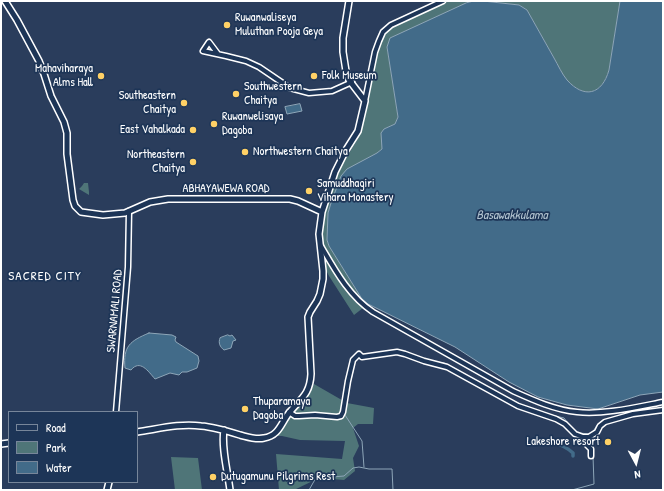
<!DOCTYPE html>
<html>
<head>
<meta charset="utf-8">
<style>
	body { margin:0 }
	#map { position:relative; width:664px; height:491px; overflow:hidden; background:#2a3d5c; font-family:"Patrick Hand",sans-serif }
	canvas { display:block }
	.frame { position:absolute; inset:0; border:2px solid #fff; pointer-events:none }
	.legend { position:absolute; left:8px; top:411px; width:130px; height:72px; box-sizing:border-box; background:#1d3557; border:1px solid #77869a; margin:0; padding:5px 7px; list-style:none; font-size:12px; color:#fff }
	.legend li { display:flex; align-items:center; gap:8px; height:20px }
	.legend b { width:20px; border:1px solid #77869a }
	.north { position:absolute; left:616px; top:443px; width:40px; height:40px; -webkit-text-stroke:3px #1d3557; paint-order:stroke; rotate:173deg; font-size:11px; font-weight:700; line-height:16px; text-align:center; color:#fff }
	.north::after { content:''; display:block; margin:auto; width:14px; height:18px; background:#fff; clip-path:polygon(50% 0,100% 100%,50% 72%,0 100%) }
</style>
</head>
<body>
<div id="map">
<canvas width="664" height="491"></canvas>
<div class="frame"></div>
<ul class="legend">
<li><b style="height:5px;background:#1d3557"></b>Road</li>
<li><b style="height:11px;background:#4f7578"></b>Park</li>
<li><b style="height:11px;background:#426b89"></b>Water</li>
</ul>
<div class="north">N</div>
</div>
<script>
const ctx = document.querySelector('canvas').getContext('2d');
ctx.lineJoin = 'round';
function fill(path, color) { ctx.fillStyle = color; ctx.fill(path, 'evenodd'); }
function stroke(path, color, width, dash) { ctx.strokeStyle = color; ctx.lineWidth = width; ctx.lineCap = dash ? 'butt' : 'round'; ctx.setLineDash(dash || []); ctx.stroke(path); }
function write(font, color, halo, rows, align = 'center') {
  ctx.font = font + ' "Patrick Hand",sans-serif'; ctx.lineWidth = 3.5; ctx.setLineDash([]); ctx.textBaseline = 'middle'; ctx.strokeStyle = halo; ctx.fillStyle = color; for (const [text, x, y, turn = 0] of rows) {
    ctx.save(); ctx.translate(x, y); ctx.rotate((+turn || 0) * Math.PI / 180); ctx.textAlign = isNaN(turn) ? turn : align; if (halo) ctx.strokeText(text, 0, 0); ctx.fillText(text, 0, 0); ctx.restore();
  }
}
fill(new Path2D(`
	M445 1H474L466 3 387 47 398 117 395 124 384 129 382 149 377 153 341 176 331 203 328 213 327 240 329 246 362 299 368 304 354 315 329 276 326 270 322 240 325 211 337 173 357 140 361 129 370 89 375 52 379 41 393 25Z
	M483 1H620L609 70C602 95 584 99 567 80 561 74 558 65 554 58 545 42 536 26 527 10L519 5Z
	M84 183H88L89 192V195L79 189 82 186Z
	M314 384 347 403 374 408 373 424H358L353 428 359 446 353 458 355 471 344 480 319 478 294 490H279L276 454 342 459 345 441 300 440 282 436H276L298 406 310 393Z
	M171 457 198 458 202 490H175Z`), '#4f7578');
const water = new Path2D(`
	M474 1H483L519 5 527 10C536 26 545 42 554 58 558 65 562 74 567 80 584 99 602 95 609 70L620 1H663V392L640 395 598 409 567 405 538 397 509 382 455 347 368 304 362 299 329 246 327 240 328 213 331 203 341 176 347 169 377 153 382 149 381 133 384 129 395 124 398 117 387 47 390 38 466 3Z
	M300 104 302 111 287 114 285 107Z
	M149 333 172 335 176 337 175 340 176 342 198 356 199 361 197 368 187 372H182L179 375 170 373 155 379C148 371 140 359 131 370L125 368C123 346 130 341 149 333Z
	M228 335 230 336 232 335 236 340 233 341 231 348 224 350C220 347 218 343 220 338Z`);
fill(water, '#426b89');
stroke(water, '#8ea6b8', 1);
stroke(new Path2D(`
	M430 361 444 363 455 369
	M349 389 355 362 359 357
	M512 400 524 406
	M345 410V415L362 441 364 467
	M547 414 564 418 571 427
	M579 433 590 434
	M591 435 597 425
	M591 438 592 449
	M309 490 317 476 332 477 344 476 353 468 359 467 369 469H392L393 490
	M572 490 594 484 593 456`), '#8ea6b8', 1);
stroke(new Path2D(`
	M535 444C540 444 547 442 552 443 559 443 569 449 573 453V456`), '#426b89', 3.5);
const minor = new Path2D(`
	M218 54 209 42 203 51 226 56 246 61 259 67 290 88 309 93 332 91 352 82
	M365 101 375 52 379 41 383 32 391 25 443 1
	M321 246C335 270 349 296 373 312L513 391C533 400 555 410 577 412 603 415 637 407 663 402
	M116 412 128 267 129 211
	M289 412 295 416H299L315 415 337 417 341 416 343 412 348 381 353 360 359 354 362 357 397 352 405 354 424 361 447 367 518 406 556 419 565 424 575 434 583 437H589L597 432 600 426 605 422 633 414 663 410
	M586 437 587 445 591 449V456`);
const major = new Path2D(`
	M5 1 17 20 39 61 44 74 51 96 64 122 67 133V154L73 200 75 206 81 212 103 215 125 213 150 202 168 199H290L298 201 322 212
	M224 430C221 447 228 473 230 490
	M137 432C158 429 180 423 201 426 214 427 227 431 240 435 248 437 256 440 264 438 279 436 281 423 289 413 300 399 310 395 311 374L308 317 310 312 317 301 320 294 323 279V271L319 234 322 212 335 172 346 150 358 131 365 101 349 80 346 71 343 52V38L349 1
	M1 444 9 443
	M107 490 109 482`);
stroke(minor, '#fff', 7);
stroke(major, '#fff', 8);
stroke(minor, '#1d3557', 4);
stroke(major, '#1d3557', 5);
for (const [x, y, r, color] of [
	[227,25,4,"#ffd166"],
	[101,76,4,"#ffd166"],
	[314,76,4,"#ffd166"],
	[236,94,4,"#ffd166"],
	[184,103,4,"#ffd166"],
	[214,124,4,"#ffd166"],
	[193,130,4,"#ffd166"],
	[245,152,4,"#ffd166"],
	[193,162,4,"#ffd166"],
	[309,191,4,"#ffd166"],
	[245,409,4,"#ffd166"],
	[608,442,4,"#ffd166"],
	[213,477,4,"#ffd166"]
]) { const dot = new Path2D(); dot.arc(x, y, r, 0, 2 * Math.PI); ctx.fillStyle = color; ctx.fill(dot); stroke(dot, '#1d3557', 1.5); }
write('12px', '#fff', '#1d3557', [
	["Ruwanwaliseya",235,18],
	["Muluthan Pooja Geya",235,32],
	["Mahaviharaya",93,69,"right"],
	["Alms Hall",93,83,"right"],
	["Folk Museum",322,76],
	["Southwestern",244,87],
	["Chaitya",244,101],
	["Southeastern",176,96,"right"],
	["Chaitya",176,110,"right"],
	["Ruwanwelisaya",222,117],
	["Dagoba",222,131],
	["East Vahalkada",185,130,"right"],
	["Northwestern Chaitya",253,152],
	["Northeastern",185,155,"right"],
	["Chaitya",185,169,"right"],
	["Samuddhagiri",317,184],
	["Vihara Monastery",317,198],
	["Thuparamaya",253,402],
	["Dagoba",253,416],
	["Lakeshore resort",600,442,"right"],
	["Dutugamunu Pilgrims Rest",221,477]
], 'left');
write('12px', '#fff', '#1d3557', [
	["ABHAYAWEWA ROAD",226,189],
	["SWARNAMALI ROAD",115,311,-85]
]);
write('italic 13px', '#b3c4d0', '#1d3557', [
	["Basawakkulama",512,216]
]);
ctx.letterSpacing = '1px';
write('13px', '#fff', '#1d3557', [
	["SACRED CITY",45,277]
]);
ctx.letterSpacing = '0px';
</script>
</body>
</html>
